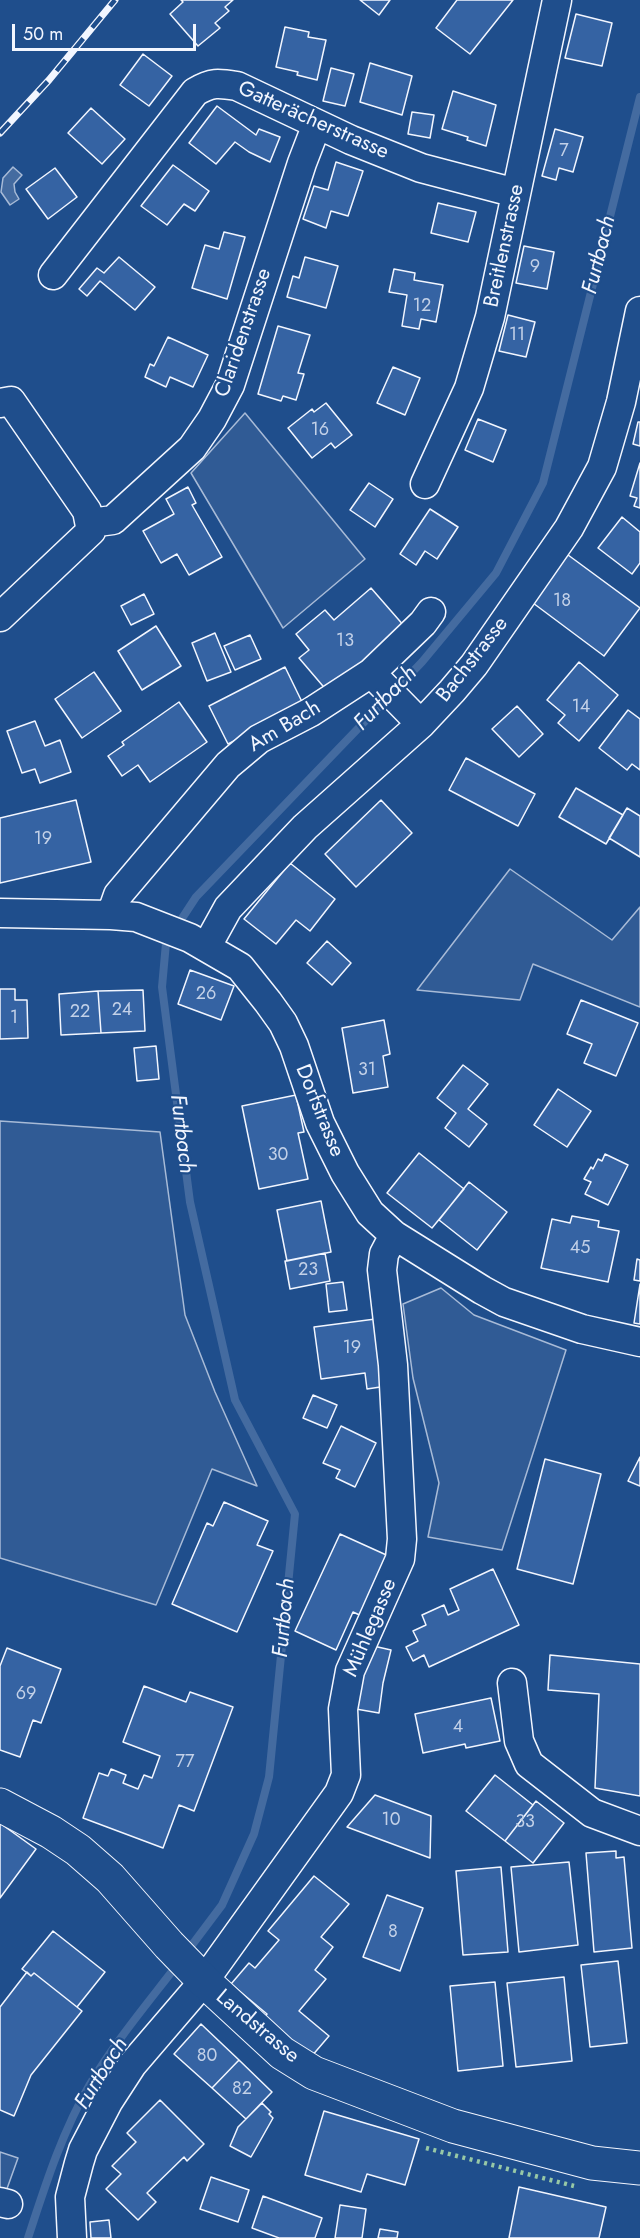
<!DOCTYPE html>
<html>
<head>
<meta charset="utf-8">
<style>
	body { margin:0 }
	#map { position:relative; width:640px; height:2238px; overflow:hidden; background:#1f4e8c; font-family:Jost,sans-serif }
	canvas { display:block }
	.scale { position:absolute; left:12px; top:24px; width:184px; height:27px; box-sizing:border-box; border:3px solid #f2f6ff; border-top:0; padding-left:8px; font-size:18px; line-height:21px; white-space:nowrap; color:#f2f6ff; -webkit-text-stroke:4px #1f4e8c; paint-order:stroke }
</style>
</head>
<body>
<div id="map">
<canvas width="640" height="2238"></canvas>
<div class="scale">50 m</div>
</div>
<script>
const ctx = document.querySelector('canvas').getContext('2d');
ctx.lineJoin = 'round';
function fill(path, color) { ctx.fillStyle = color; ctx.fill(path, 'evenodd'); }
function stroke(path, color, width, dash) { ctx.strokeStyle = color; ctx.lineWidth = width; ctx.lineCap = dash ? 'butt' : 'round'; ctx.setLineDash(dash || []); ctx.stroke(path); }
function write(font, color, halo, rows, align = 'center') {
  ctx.font = font + ' Jost,sans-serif'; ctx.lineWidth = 4.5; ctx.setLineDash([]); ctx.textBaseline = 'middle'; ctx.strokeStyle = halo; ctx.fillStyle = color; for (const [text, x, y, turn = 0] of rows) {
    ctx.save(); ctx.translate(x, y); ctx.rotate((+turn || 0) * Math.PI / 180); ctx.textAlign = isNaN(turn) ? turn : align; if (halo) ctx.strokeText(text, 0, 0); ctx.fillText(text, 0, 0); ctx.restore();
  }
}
const green = new Path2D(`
	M245 413 365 559 283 628 191 473Z
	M510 869 612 940 640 907V1007L533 964 520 1000 417 990Z
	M0 1121 160 1132 185 1315 215 1392 257 1486 212 1469 156 1605 0 1558Z
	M441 1288 474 1315 566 1350 502 1550 428 1537 439 1483 413 1378 403 1304Z
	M0 2152 18 2158 4 2197 0 2196Z`);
fill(green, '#305b95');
stroke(green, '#a8bbd7', 1.5);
const water = new Path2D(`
	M13 167 22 175 14 184 15 192 19 199 10 205 1 192 3 178Z`);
fill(water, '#446ba0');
stroke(water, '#a8bbd7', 1.5);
stroke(new Path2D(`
	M177 926 196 897 422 662 496 573 543 483 640 97
	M171 936 166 943 162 987 190 1202 235 1400 295 1514 269 1777 254 1834 222 1905 186 1953
	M28 2238C45 2186 62 2132 90 2084 115 2042 147 2004 177 1965`), '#446ba0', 8);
const building = new Path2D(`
	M181 0H233L225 7 229 11 215 23 220 28 198 46 170 14 183 2Z
	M360 0H390L379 15Z
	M457 0H513L470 54 436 28Z
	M576 14 612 23 602 66 565 58Z
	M285 27 309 32 308 37 326 40 317 80 297 75 298 72 276 67Z
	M143 54 172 76 149 106 120 85Z
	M370 63 412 76 402 115 360 102Z
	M331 68 354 74 345 106 323 101Z
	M453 91 496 105 486 146 467 140 468 137 442 129Z
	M217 106 256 135 259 129 280 137 270 162 249 152 235 142 216 164 189 143Z
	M91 108 125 139 102 164 68 133Z
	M412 112 434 115 430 138 408 134Z
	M555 129 583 137 573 172 559 168 556 180 542 176Z
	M336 162 363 171 348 216 331 211 326 228 303 219 314 186 328 190Z
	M173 165 209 191 195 211 184 204 167 225 141 206Z
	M55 168 77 197 48 219 26 189Z
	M438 203 476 212 468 242 431 233Z
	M224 232 245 237 227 299 192 288 205 245 219 249Z
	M524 246 554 252 547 289 516 283Z
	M119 257 155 287 135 310 100 281 87 296 79 289 97 268 104 273Z
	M305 257 338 266 326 308 287 297 293 276 299 278Z
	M394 269 415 273 414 280 443 285 436 322 421 319 419 329 402 326 407 295 389 292Z
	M508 315 535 322 526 357 499 351Z
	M278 326 310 335 298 373 304 374 296 400 283 396 281 401 258 394Z
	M168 337 208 355 193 387 170 377 166 387 145 377 150 364 154 366Z
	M393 367 420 378 405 415 377 403Z
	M326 403 352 435 335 448 331 443 312 458 288 428 312 409 314 412Z
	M478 419 506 430 493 462 465 450Z
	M638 422H640V446L633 444Z
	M640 463V508L634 506 637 498 630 496Z
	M369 483 393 499 375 527 350 510Z
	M188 487 196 503 192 505 222 557 189 575 177 554 161 563 143 531 174 514 166 499Z
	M430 509 458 527 437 559 425 551 416 565 400 554Z
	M622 517 640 532V563L632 574 598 548Z
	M564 552 640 608 604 656 529 600Z
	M371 588 405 627 328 692 299 658 309 650 296 634 325 610 334 620Z
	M144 594 154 614 131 625 121 606Z
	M156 626 181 666 142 690 118 651Z
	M215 633 231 672 207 681 192 643Z
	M250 635 261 659 235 670 224 646Z
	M579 662 618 695 579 741 558 723 565 715 547 700Z
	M285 667 304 706 228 744 209 706Z
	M94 672 121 711 82 738 55 699Z
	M179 702 207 742 150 782 138 765 122 776 108 756 124 745 122 742Z
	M517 706 543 734 519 757 492 729Z
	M628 710 640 719V770L632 764 627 770 599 748Z
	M35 721 45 746 60 740 71 772 40 783 35 769 22 773 7 731Z
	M466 758 535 794 518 826 449 790Z
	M576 788 623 815 606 844 559 817Z
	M76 800 91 862 0 883V818Z
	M381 800 412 833 356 887 325 854Z
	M627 808 640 816V857L609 838Z
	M290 863 335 899 310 931 296 920 276 944 244 919Z
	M327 941 351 963 332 985 307 963Z
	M190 970 234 986 221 1020 178 1004Z
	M0 989H15V1000H27L28 1038 0 1039Z
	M143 990 145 1031 101 1033 98 991Z
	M98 991 101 1033 61 1035 59 994Z
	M581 1000 638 1023 616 1076 584 1063 592 1044 567 1034Z
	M384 1020 390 1054 383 1056 388 1087 353 1093 342 1028Z
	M156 1046 159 1079 137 1081 134 1048Z
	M463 1065 488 1084 468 1109 487 1124 469 1147 445 1128 456 1113 437 1098Z
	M558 1089 591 1111 567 1147 534 1125Z
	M296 1095 304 1132 298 1133 308 1179 259 1189 242 1106Z
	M419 1153 464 1189 432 1228 387 1193Z
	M605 1154 628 1165 608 1205 585 1194 591 1182 584 1179 591 1167 593 1169 598 1159 602 1161Z
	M469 1182 507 1212 477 1250 439 1220Z
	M321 1201 331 1252 287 1261 277 1210Z
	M572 1216 599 1221 598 1227 619 1231 608 1282 541 1268 552 1219 570 1223Z
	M325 1253 330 1281 290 1289 285 1261Z
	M637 1259 640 1260V1281L634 1280Z
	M343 1282 347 1310 329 1312 326 1284Z
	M640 1284V1324L634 1323Z
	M383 1318 387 1386 367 1389 365 1373 321 1379 314 1327Z
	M313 1395 337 1405 327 1428 303 1418Z
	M341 1426 376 1443 355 1487 336 1478 340 1470 323 1463Z
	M640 1457V1486L628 1481Z
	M545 1459 601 1474 573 1584 517 1569Z
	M224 1502 268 1521 257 1545 273 1551 237 1632 172 1604 207 1523 213 1526Z
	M340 1534 393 1558 366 1618 353 1612 336 1650 295 1631Z
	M493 1569 519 1625 429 1667 424 1655 413 1661 406 1647 418 1641 413 1631 426 1625 422 1615 444 1605 448 1615 459 1610 450 1589Z
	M369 1645 391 1650 383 1683 379 1713 356 1709Z
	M7 1648 61 1669 41 1723 33 1720 20 1757 0 1750V1666Z
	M550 1655 640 1664V1796L595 1788 599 1694 548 1690Z
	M144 1686 186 1702 190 1692 233 1707 194 1811 179 1805 163 1848 83 1818 99 1773 108 1776 111 1769 126 1775 123 1783 138 1789 144 1775 152 1778 160 1756 123 1742Z
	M491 1698 500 1741 466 1748 465 1744 423 1753 415 1714Z
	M495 1775 533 1805 505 1841 466 1811Z
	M375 1795 431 1816 430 1858 347 1827Z
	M536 1801 564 1823 533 1863 505 1841Z
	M0 1823 36 1849 0 1898Z
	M616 1851V1858L624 1857 632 1948 594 1952 586 1853Z
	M569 1862 578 1945 519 1952 511 1867Z
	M501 1867 508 1952 463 1955 456 1871Z
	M314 1876 349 1904 321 1937 333 1947 315 1970 326 1979 299 2011 329 2036 311 2057 264 2018 267 2014 231 1984 249 1963 255 1968 279 1940 268 1931Z
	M387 1895 423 1908 400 1971 363 1957Z
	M53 1931 105 1972 77 2007 34 1973 31 1976 22 1969Z
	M618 1961 627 2043 590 2047 581 1965Z
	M27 1972 31 1976 34 1973 82 2011 31 2075 14 2116 0 2110V2007Z
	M564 1977 572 2061 516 2067 507 1983Z
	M495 1982 503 2066 458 2071 450 1986Z
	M201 2024 239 2060 212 2088 174 2054Z
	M239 2060 272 2092 246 2119 212 2088Z
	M160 2100 204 2144 187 2161 184 2157 147 2193 156 2202 138 2220 106 2189 121 2174 112 2166 136 2142 127 2133Z
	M262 2103 271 2112 269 2114 273 2118 251 2157 230 2146 238 2127Z
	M324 2111 419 2139 405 2185 367 2174 361 2192 305 2175Z
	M211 2177 249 2190 238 2222 200 2209Z
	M519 2187 606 2207 599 2238H509Z
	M263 2196 322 2218 315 2238H279L252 2228Z
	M340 2205 366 2209 362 2238H335Z
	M109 2220 111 2238H91L90 2222Z
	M380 2229 398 2232 397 2238H378Z`);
fill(building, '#3563a3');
stroke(building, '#f2f6ff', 1.5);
const minor = new Path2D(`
	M53 275 195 92C212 82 218 83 237 86L351 140 421 168 516 193
	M0 403 11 401 87 511 91 531 0 617
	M425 484 469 388 490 317 557 0
	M90 523 113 520 192 448 212 419 230 385 302 163 317 124
	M371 673 421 724
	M0 913 111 915 136 917 190 938 240 967 268 1002 283 1023 294 1046 320 1123 345 1173 370 1213 394 1235 482 1290 504 1302 582 1329 640 1342
	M111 915 118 895 228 765 259 739 311 712 371 673 423 623 431 612
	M207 946 228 908 305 827 421 724 452 691 474 665 569 528 602 467 621 402 640 311
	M512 1683 519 1741 529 1764 592 1813 640 1831
	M0 2202 8 2204
	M72 2238 70 2197 79 2163 83 2150 108 2102 132 2065 204 1981 339 1793 346 1775 343 1709 350 1671 400 1559 402 1539 393 1365 382 1270 384 1254 394 1235`);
const major = new Path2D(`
	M0 1805 51 1832 78 1850 110 1878 169 1945 204 1981 282 2053 314 2073 453 2126 592 2163 640 2168`);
stroke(minor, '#f2f6ff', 31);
stroke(major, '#f2f6ff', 35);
stroke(minor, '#1f4e8c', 28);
stroke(major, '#1f4e8c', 33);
const rail = new Path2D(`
	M0 133 49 80 115 0`);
stroke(rail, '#f2f6ff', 7);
stroke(rail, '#1f4e8c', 4.5, [14]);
stroke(new Path2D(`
	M426 2148 574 2186`), '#97c8a6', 4.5, [3, 4.5]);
write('18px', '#c3d1e8', null, [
	["7",564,152],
	["9",535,268],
	["12",422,307],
	["11",517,336],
	["16",320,431],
	["18",562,602],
	["13",345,642],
	["14",581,708],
	["19",43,840],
	["26",206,995],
	["24",122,1011],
	["22",80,1013],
	["1",14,1019],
	["31",367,1071],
	["30",278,1156],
	["45",580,1249],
	["23",308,1271],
	["19",352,1349],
	["69",26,1695],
	["4",458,1728],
	["77",185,1763],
	["10",391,1821],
	["33",525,1823],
	["8",393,1933],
	["80",207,2057],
	["82",242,2090]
]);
write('21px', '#f2f6ff', '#1f4e8c', [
	["Gatterächerstrasse",313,121,24],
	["Breitlenstrasse",505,246,-78],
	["Claridenstrasse",244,333,-71],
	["Bachstrasse",473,660,-52],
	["Am Bach",285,727,-31],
	["Dorfstrasse",319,1111,68],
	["Mühlegasse",371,1628,-67],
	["Landstrasse",257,2027,40]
]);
write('italic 22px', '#f2f6ff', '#1f4e8c', [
	["Furtbach",600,255,-76],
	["Furtbach",386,699,-46],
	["Furtbach",181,1134,83],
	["Furtbach",285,1618,-85],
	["Furtbach",102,2074,-58]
]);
</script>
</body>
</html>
